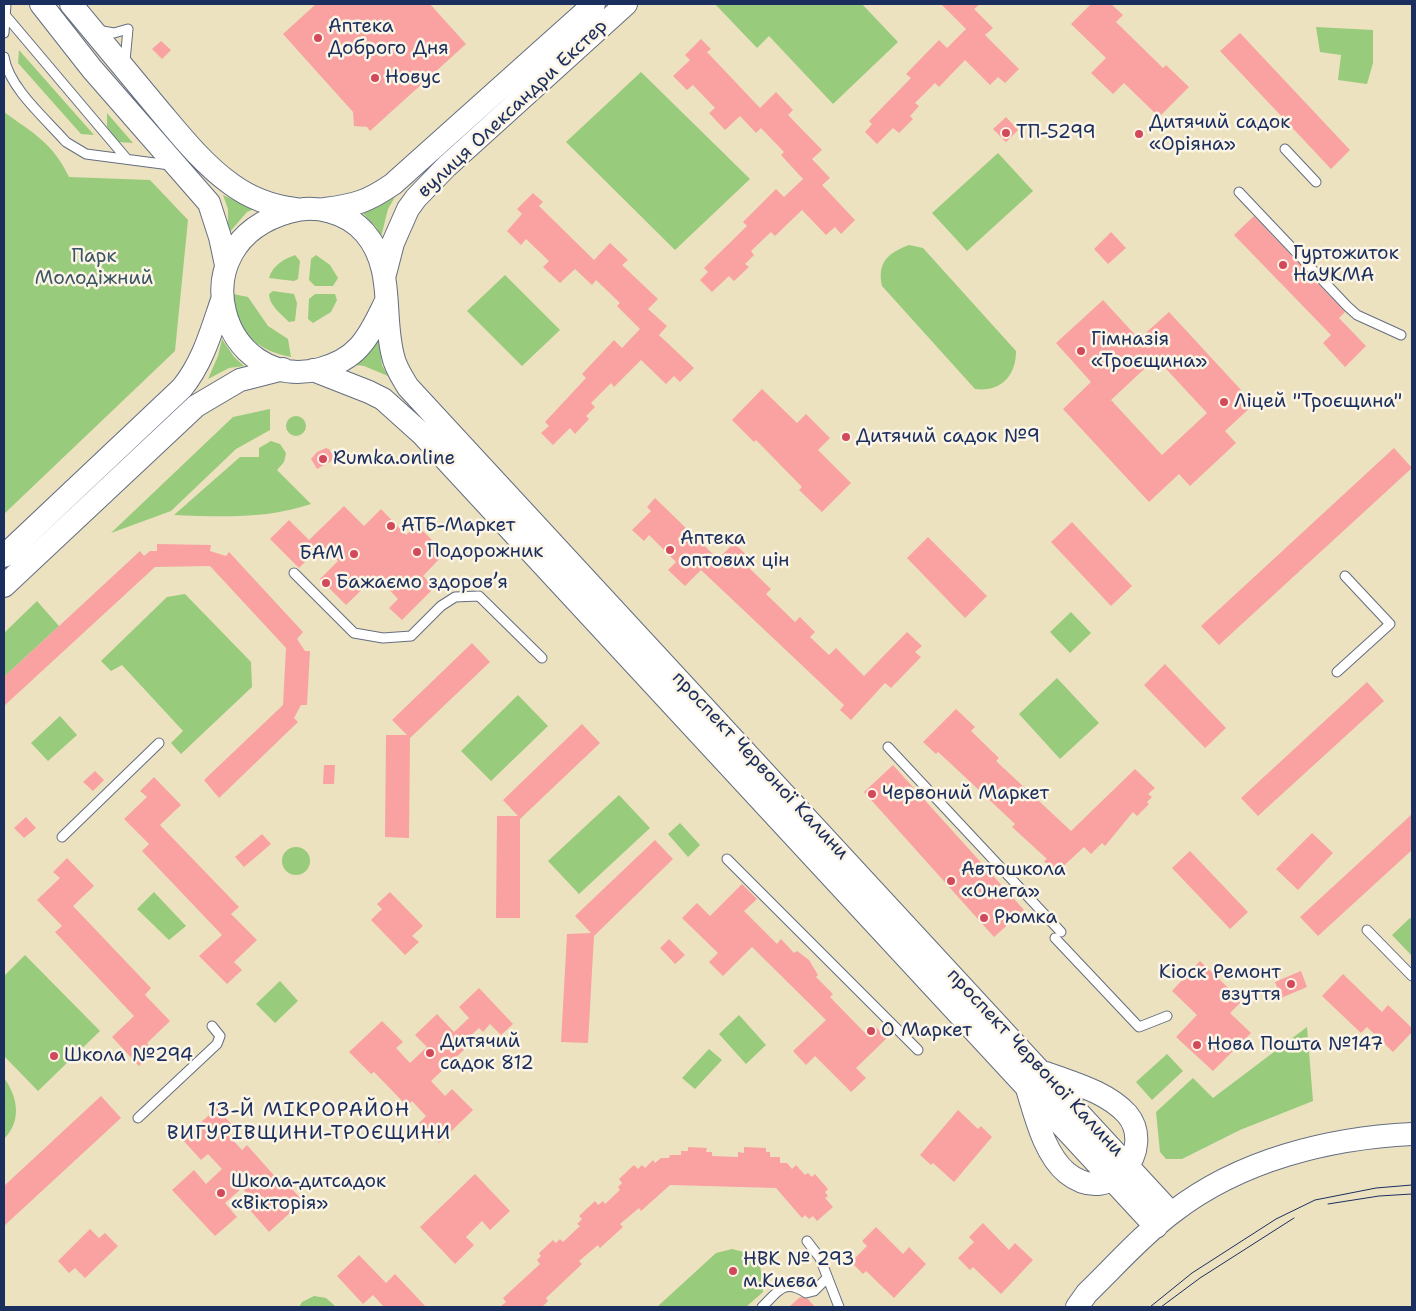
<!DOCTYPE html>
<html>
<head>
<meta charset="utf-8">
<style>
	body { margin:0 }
	#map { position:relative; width:1416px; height:1311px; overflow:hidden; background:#ece2c0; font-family:"Shantell Sans",sans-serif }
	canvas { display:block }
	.frame { position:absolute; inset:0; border:5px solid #1b2f5e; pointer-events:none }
</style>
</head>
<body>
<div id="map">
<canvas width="1416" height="1311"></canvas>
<div class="frame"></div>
</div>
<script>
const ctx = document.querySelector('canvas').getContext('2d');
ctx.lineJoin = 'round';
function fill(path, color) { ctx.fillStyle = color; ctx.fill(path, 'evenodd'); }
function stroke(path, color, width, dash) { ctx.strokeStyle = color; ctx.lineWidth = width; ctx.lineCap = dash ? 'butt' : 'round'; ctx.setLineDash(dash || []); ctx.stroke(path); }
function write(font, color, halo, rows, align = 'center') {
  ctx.font = font + ' "Shantell Sans",sans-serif'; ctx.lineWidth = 5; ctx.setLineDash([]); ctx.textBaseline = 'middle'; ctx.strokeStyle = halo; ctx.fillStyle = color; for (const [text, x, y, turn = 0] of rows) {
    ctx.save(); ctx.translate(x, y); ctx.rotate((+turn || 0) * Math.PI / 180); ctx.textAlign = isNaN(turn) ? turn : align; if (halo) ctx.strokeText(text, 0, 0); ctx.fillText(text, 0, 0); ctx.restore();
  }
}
fill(new Path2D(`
	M715 4H862L898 42 833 104 769 36 757 48Z
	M1316 27 1373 30V63L1367 84 1338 80 1341 55 1320 52Z
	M19 50 94 135 81 134 18 63Z
	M641 72 750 179 675 250 566 142Z
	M4 112C33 133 53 143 69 177L150 180 188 220 175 351 4 514Z
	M107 113 133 143 119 142 107 127Z
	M998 153 1033 191 967 251 932 213Z
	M223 195 236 201 261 206 247 212 228 234V209Z
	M395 197 388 209 381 237 376 227 359 209C374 209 383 205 395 197Z
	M909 245 923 248 1016 351C1016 377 1000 392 975 389L882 286C877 262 888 253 909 245Z
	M295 255 300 261 298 279 294 281 269 278C272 266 284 259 295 255Z
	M316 255 330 265 338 278 333 286H315L309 280 311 259Z
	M505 275 560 330 522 366 467 311Z
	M273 291 294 294 297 303 295 321 289 322C281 314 269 305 269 294Z
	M233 294 248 297 268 326 288 339 291 357C254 350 238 331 233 294Z
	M315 294H335L337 300 331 312 313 323 308 319 309 299Z
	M222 339 234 357 244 366 229 368 208 379 218 356Z
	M379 339 382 365 388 376 364 366 349 364Z
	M270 409V430L236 449 171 511 111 533 233 417Z
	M286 426a10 10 0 1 1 20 0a10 10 0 1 1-20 0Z
	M271 441 280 444 286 453 284 462 277 470 311 504C267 519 220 517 174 515L240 457H259V448Z
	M185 594 251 662 252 687 181 754 171 743 183 731 122 665 111 671 101 661 167 597Z
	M37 601 59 626 4 677V633Z
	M1071 612 1091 633 1070 653 1050 632Z
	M1057 678 1099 723 1060 759 1019 714Z
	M518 695 548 726 491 781 461 751Z
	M60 716 77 735 48 761 31 743Z
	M619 795 650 828 579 894 548 861Z
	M680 823 700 845 688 857 668 834Z
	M282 861a14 14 0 1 1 28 0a14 14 0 1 1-28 0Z
	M154 892 186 926 169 940 137 909Z
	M1410 918 1412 920V956L1392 935Z
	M25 955 100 1031 38 1091 4 1056V976Z
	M280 981 298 1001 275 1023 256 1004Z
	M739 1015 766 1045 746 1064 719 1034Z
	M1307 1027 1313 1101 1240 1130 1182 1159H1166L1160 1152 1156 1112 1193 1078 1213 1098Z
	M709 1049 722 1060 695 1089 682 1078Z
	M1167 1054 1183 1071 1152 1100 1136 1082Z
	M4 1078C18 1097 22 1121 4 1139Z
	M732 1249 748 1253 760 1263 763 1292 746 1307H657L716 1253Z
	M314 1296 326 1298 336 1307H299L302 1302Z`), '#98cb7b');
fill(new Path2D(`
	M316 4H430L466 44 370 131 367 127 354 126 353 112 283 34Z
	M941 4H980L974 9 993 28 985 35 1019 69 1005 83 998 77 990 85 965 60 939 87 935 83 915 103 919 106 910 116 913 119 899 133 893 128 877 144 865 132 872 124 869 121 911 78 906 74 939 40 947 48 966 29Z
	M1091 4H1111L1123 15 1116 22 1163 68 1166 65 1189 87 1159 117 1124 83 1113 94 1091 73 1106 58 1071 24Z
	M1240 33 1350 150 1331 169 1220 51Z
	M701 39 711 49 707 52 760 108 776 92 793 110 788 115 822 150 812 159 830 178 822 185 855 220 841 234 835 227 826 235 802 210 775 236 771 232 751 251 754 255 745 264 749 267 734 281 729 276 712 292 700 280 708 272 704 268 747 226 743 222 776 189 784 197 803 179 781 155 784 152 761 128 756 133 740 116 725 130 709 113 715 108 693 85 687 90 673 76 690 60 685 55Z
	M161 41 171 50 162 59 152 49Z
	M1006 117 1018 130 1006 142 993 129Z
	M533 193 543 202 539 206 594 260 610 243 628 260 622 265 658 299 648 309 667 326 659 335 694 368 680 382 674 376 666 384 641 360 614 387 611 383 591 403 595 407 586 416 589 419 575 434 570 428 553 445 541 433 549 426 545 422 586 378 582 374 614 340 622 348 640 329 617 306 620 303 596 280 592 285 575 269 560 283 543 267 549 261 526 239 521 245 507 231 522 214 517 209Z
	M1254 216 1345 312 1339 318 1366 346 1345 367 1323 343 1331 335 1234 235Z
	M1111 232 1126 248 1108 264 1094 249Z
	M1103 300 1139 339 1169 312 1254 404 1225 431 1236 443 1190 486 1179 474 1149 502 1063 409 1091 382 1056 343ZM1156 358 1207 413 1162 455 1111 400Z
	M762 389 797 423 806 414 830 438 818 450 851 483 822 512 799 490 802 487 756 440 754 442 732 420Z
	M326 448 329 449 335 459 317 469 311 459 317 452Z
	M1394 448 1412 468 1219 645 1201 626Z
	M655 498 718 559 734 543 753 561 747 566 771 589 766 594 795 622 800 617 815 632 810 637 829 655 836 648 864 676 907 632 922 646 915 652 921 657 891 688 885 683 851 720 840 710 844 705 701 570 685 586 668 570 676 562 649 535 644 541 632 530 651 511 647 507Z
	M344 506 364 526 381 509 406 535 417 525 445 553 423 576 435 587 402 620 389 608 398 599 376 576 346 605 320 579 338 561 322 545 299 568 270 539 289 520 309 540Z
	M1072 522 1132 586 1111 606 1051 542Z
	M928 537 987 596 965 618 907 558Z
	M157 544 211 545 210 551 226 556 229 552 303 632 297 639 305 651H310L307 705H301L294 718 298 722 219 798 204 780 283 705 286 648 210 566 155 567 4 706V677L140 551 144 556 150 551H157Z
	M472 643 490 662 410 738 409 838 385 837 386 735H407L392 720Z
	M1165 664 1226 728 1205 748 1144 685Z
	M1367 682 1384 701 1258 816 1241 798Z
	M956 709 975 727 971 731 999 758 996 761 1071 831 1135 769 1155 788 1148 794 1152 797 1147 802 1149 804 1137 816 1133 812 1105 846 1102 843 1091 854 1084 847 1056 873 1044 861 1047 859 1012 827 1015 824 949 762 938 752 936 754 923 742Z
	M582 724 600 743 520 819V918H496L497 816H518L503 800Z
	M324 765H335L334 784H323Z
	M893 765 1024 910 994 937 864 792Z
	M95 771 104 780 93 791 83 782Z
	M154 777 181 805 160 825 239 907 231 914 257 940 234 962 242 970 227 984 199 956 222 935 142 851 149 844 124 819 147 797 140 791Z
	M1412 814V850L1318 936 1300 917Z
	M26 817 36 828 24 838 14 828Z
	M1312 833 1333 853 1298 890 1276 869Z
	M262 834 271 844 244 867 235 857Z
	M655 840 673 859 594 936 588 1043 561 1042 567 934 591 933 575 916Z
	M1190 851 1248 912 1230 929 1172 868Z
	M67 858 94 886 73 906 151 988 145 995 170 1021 147 1043 154 1051 139 1066 112 1037 134 1016 55 932 62 926 37 900 60 878 53 872Z
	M742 884 757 899 744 911 777 944 781 939 794 953 797 951 809 960 818 975 816 977 833 994 830 997 866 1034 875 1026 887 1038 856 1068 866 1078 851 1092 815 1056 806 1065 793 1051 826 1020 752 947 723 976 709 962 718 953 682 918 697 903 710 916Z
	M390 892 423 926 412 936 419 942 405 955 371 920 382 909 377 904Z
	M669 939 685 955 675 964 660 948Z
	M1200 961 1242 1001 1230 1013 1251 1033 1213 1071 1176 1037 1197 1015 1172 991Z
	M1301 971 1307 987 1281 998 1275 982Z
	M1343 974 1382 1012 1388 1005 1412 1028V1032L1393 1052 1367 1027 1361 1033 1322 996Z
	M479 988 513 1024 501 1035 490 1024 483 1032 479 1028 464 1042 468 1046 431 1081 445 1096 452 1089 473 1110 439 1143 419 1123 426 1116 412 1101 407 1106 374 1072 371 1074 349 1052 382 1021 403 1042 396 1048 410 1063 427 1047 415 1035 437 1014 454 1032 469 1018 459 1007Z
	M101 1096 121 1118 4 1226V1186Z
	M217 1108 235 1128 228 1135 242 1150 247 1145 279 1181 282 1178 303 1201 269 1232 249 1209 256 1203 242 1188 225 1203 237 1217 215 1236 172 1190 194 1170 206 1184 222 1169 208 1154 201 1160 182 1139Z
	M958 1110 978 1129 981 1126 992 1137 954 1182 933 1163 931 1165 920 1155Z
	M688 1147 707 1148 706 1152H712V1156L738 1157V1152L744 1153V1147L766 1148V1152H770V1157H780V1163H787L792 1169 796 1165 805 1175 808 1173 812 1177 815 1174 828 1189 825 1192 828 1196 825 1198 833 1207 817 1221 813 1216 809 1219 805 1215 802 1218 776 1188 670 1185 641 1211 639 1208 620 1224 623 1227 600 1248 598 1245 579 1261 582 1264 546 1298 548 1301 542 1307H500L506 1302 503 1298 540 1264 537 1260 541 1256 539 1253 553 1240 556 1243 560 1239 563 1242 580 1226 577 1224 582 1219 579 1216 595 1201 598 1205 603 1201 605 1204 620 1190 618 1187 622 1183 619 1179 634 1165 638 1169 642 1165 645 1168 653 1160 655 1163 661 1158H669L670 1155H681V1151H688Z
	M475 1174 510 1211 490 1230 482 1221 466 1237 474 1245 455 1264 420 1227Z
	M983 1223 1009 1250 1015 1243 1033 1260 1001 1294 973 1267 970 1270 958 1258 974 1242 969 1237Z
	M876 1227 903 1254 909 1247 926 1264 894 1298 866 1271 863 1274 851 1262 867 1246 862 1241Z
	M90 1229 99 1238 105 1233 118 1246 85 1278 75 1268 69 1273 58 1261Z
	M359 1255 386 1283 395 1274 426 1307H384L373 1295 363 1304 337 1276Z
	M800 1297 808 1299 815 1307H789Z`), '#f9a2a1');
const lane = new Path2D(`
	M6 16 126 158
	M97 30 114 33 128 29 125 61
	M4 33 6 4
	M4 57C9 88 46 119 66 142L86 154 170 165
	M1285 149 1316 182
	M1239 192 1347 306 1357 315 1401 335
	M294 573 354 633 383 638 411 636 441 606 455 597 479 596 542 658
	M1337 672 1390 624 1345 576
	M888 747 1061 932
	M62 837 159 743
	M727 859 918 1050
	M1367 930 1412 976
	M1055 938 1139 1027 1167 1016
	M138 1118 217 1044 220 1036 212 1026
	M807 1241 820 1258 839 1307
	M762 1307C778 1292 783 1278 806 1293L814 1291 827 1278`);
const secondary = new Path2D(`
	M41 4 92 69 209 203 220 237 226 265
	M71 4C100 39 130 75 159 110 181 136 203 164 231 184 250 198 271 206 295 209
	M325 209C355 205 367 202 393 184L594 4
	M385 274 393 243 408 209 416 198 447 166 626 4
	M386 301C378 317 371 334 359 347 349 358 335 365 320 369 222 394 175 244 289 212 315 204 347 212 365 233 395 268 382 315 393 356 395 367 402 377 408 387L1171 1213
	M313 370 369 392 383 399 422 434 1156 1227
	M4 556 182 388C203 362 211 332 222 300
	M4 586 196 406 240 380 283 369
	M1028 1092C1036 1118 1045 1155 1067 1173 1112 1209 1156 1148 1127 1114 1107 1092 1073 1083 1046 1073
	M1077 1307 1087 1293C1115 1266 1142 1235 1173 1212 1240 1160 1329 1138 1412 1134`);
stroke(lane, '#646e80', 11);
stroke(secondary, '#646e80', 24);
stroke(lane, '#fff', 9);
stroke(secondary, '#fff', 22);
stroke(new Path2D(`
	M1328 1204 1379 1196 1412 1194
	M1150 1307 1192 1273 1276 1219 1315 1200 1376 1188 1412 1185
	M1161 1307 1200 1278 1294 1218`), '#1b2f5e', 1);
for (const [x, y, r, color] of [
	[318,38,5,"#d1495b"],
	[375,78,5,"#d1495b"],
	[1006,133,5,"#d1495b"],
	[1139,134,5,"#d1495b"],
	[1283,265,5,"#d1495b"],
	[1081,351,5,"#d1495b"],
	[1224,402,5,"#d1495b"],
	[846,437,5,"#d1495b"],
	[323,459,5,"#d1495b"],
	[391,526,5,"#d1495b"],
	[670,550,5,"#d1495b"],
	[417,552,5,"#d1495b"],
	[354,554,5,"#d1495b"],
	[326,583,5,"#d1495b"],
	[872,794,5,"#d1495b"],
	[951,881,5,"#d1495b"],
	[984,918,5,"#d1495b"],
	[1291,984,5,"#d1495b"],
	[871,1031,5,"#d1495b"],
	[1197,1045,5,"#d1495b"],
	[430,1053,5,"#d1495b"],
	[54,1056,5,"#d1495b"],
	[221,1193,5,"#d1495b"],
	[733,1271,5,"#d1495b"]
]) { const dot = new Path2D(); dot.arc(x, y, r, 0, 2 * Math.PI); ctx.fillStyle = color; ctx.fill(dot); stroke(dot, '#fcf5e5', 2); }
write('19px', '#1b2f5e', '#fcf5e5', [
	["Аптека",328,27],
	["Доброго Дня",328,49],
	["Новус",385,78],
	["Дитячий садок",1149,123],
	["«Оріяна»",1149,145],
	["ТП-5299",1016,133],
	["Гуртожиток",1293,254],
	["НаУКМА",1293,276],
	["Гімназія",1091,340],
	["«Троєщина»",1091,362],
	["Ліцей \"Троєщина\"",1234,402],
	["Дитячий садок №9",856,437],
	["Rumka.online",333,459],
	["АТБ-Маркет",401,526],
	["Аптека",680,539],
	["оптових цін",680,561],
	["Подорожник",427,552],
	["БАМ",344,554,"right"],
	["Бажаємо здоровʼя",336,583],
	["Червоний Маркет",882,794],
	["Автошкола",961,870],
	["«Онега»",961,892],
	["Рюмка",994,918],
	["Кіоск Ремонт",1281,973,"right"],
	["взуття",1281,995,"right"],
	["О Маркет",881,1031],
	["Дитячий",440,1042],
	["садок 812",440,1064],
	["Нова Пошта №147",1207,1045],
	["Школа №294",64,1056],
	["Школа-дитсадок",231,1182],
	["«Вікторія»",231,1204],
	["НВК № 293",743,1260],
	["м.Києва",743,1282]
], 'left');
write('19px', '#1b2f5e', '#fcf5e5', [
	["вулиця Олександри Екстер",513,109,-43],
	["проспект Червоної Калини",760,766,47],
	["проспект Червоної Калини",1035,1063,47]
]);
write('19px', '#3a5665', '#fcf5e5', [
	["Парк",94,257],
	["Молодіжний",94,279]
]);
ctx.letterSpacing = '1px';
write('20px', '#1b2f5e', '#fcf5e5', [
	["13-Й МІКРОРАЙОН",309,1111],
	["ВИГУРІВЩИНИ-ТРОЄЩИНИ",309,1134]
]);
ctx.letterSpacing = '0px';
</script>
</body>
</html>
